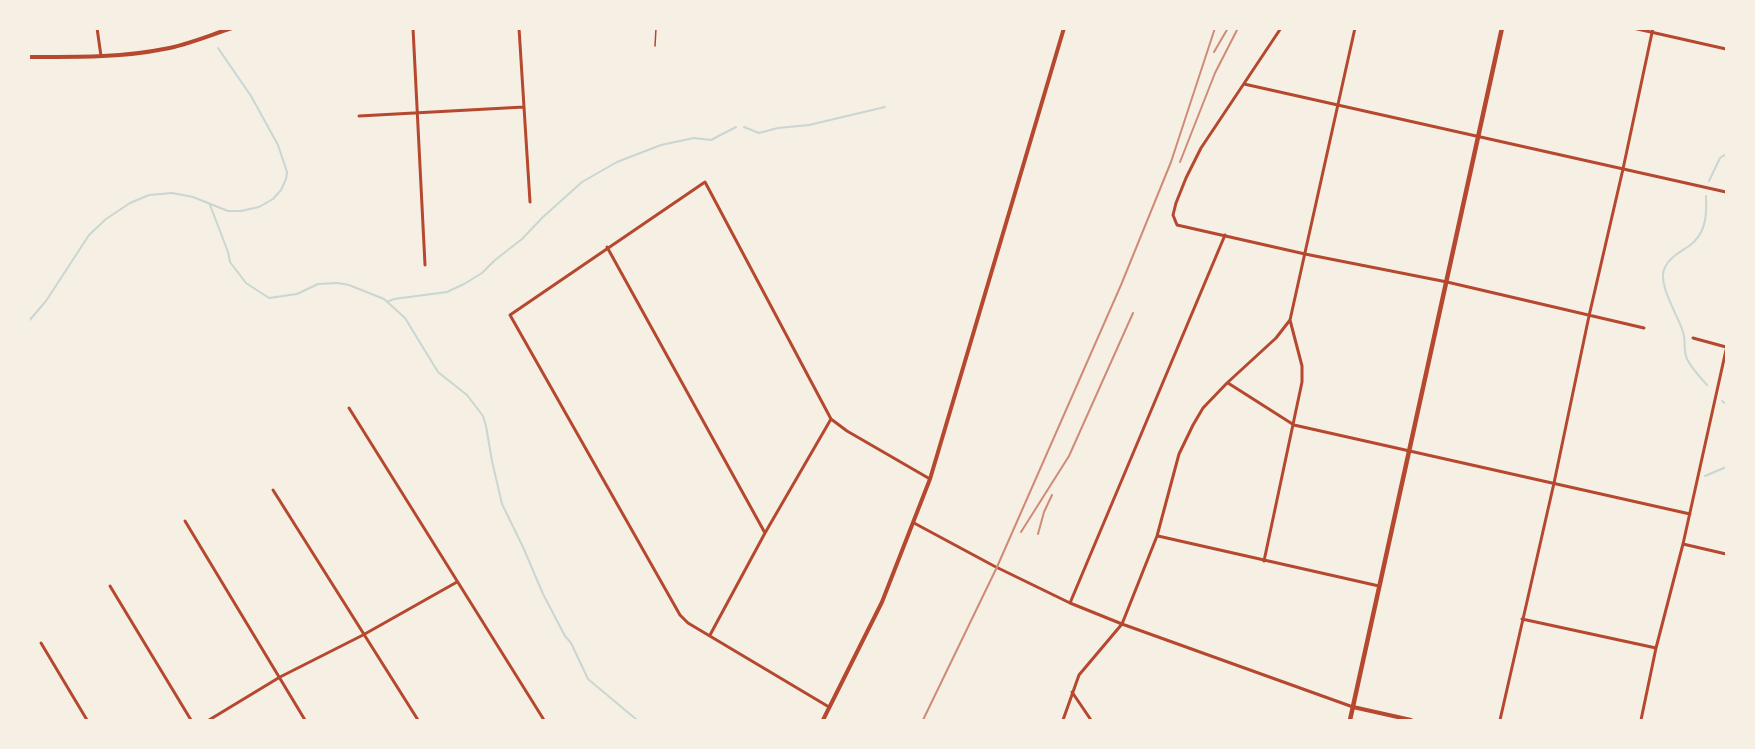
<!DOCTYPE html>
<html>
<head>
<meta charset="utf-8">
<style>
	body { margin:0 }
	#map { position:relative; width:1755px; height:749px; overflow:hidden; background:#f6efe4; font-family:"DejaVu Sans",sans-serif }
	canvas { display:block }
	.frame { position:absolute; inset:0; border:30px solid #f6efe4; pointer-events:none }
</style>
</head>
<body>
<div id="map">
<canvas width="1755" height="749"></canvas>
<div class="frame"></div>
</div>
<script>
const ctx = document.querySelector('canvas').getContext('2d');
ctx.lineJoin = 'round';
function stroke(path, color, width, dash) { ctx.strokeStyle = color; ctx.lineWidth = width; ctx.lineCap = dash ? 'butt' : 'round'; ctx.setLineDash(dash || []); ctx.stroke(path); }
stroke(new Path2D(`
	M744 127 759 133 778 128 809 125 885 107
	M1709 181 1720 158 1726 154
	M1706 196C1707 215 1706 234 1689 246 1679 253 1670 257 1665 267 1656 283 1679 317 1683 332 1686 341 1683 351 1687 359 1692 369 1700 377 1707 385
	M210 205 228 252 230 262 246 283 269 298 297 294 318 284 338 283 349 285 384 299 405 318 438 372 467 395 483 416 486 426 492 461 502 504 523 547 543 594 565 636 571 643 588 679 637 720
	M387 302 394 299 447 292 464 284 482 273 495 260 522 239 543 217 582 182 617 162 661 145 694 138 711 140 736 127
	M28 322 46 301 89 235 106 219 130 203 149 195 172 193 193 197 228 211H241L259 207 273 199 281 190 286 179 287 172 278 145 251 96 218 48
	M1722 401 1726 404
	M1705 476 1726 467`), '#c9d6d2', 2);
stroke(new Path2D(`
	M655 46 656 28`), '#b5482f', 1.5);
stroke(new Path2D(`
	M97 28 101 56
	M413 28 425 265
	M519 28 530 202
	M1281 28 1201 148 1186 178 1176 203 1173 215 1177 225 1305 254 1447 282 1644 328
	M1633 28 1726 49
	M1244 84 1726 192
	M359 116 524 107
	M607 247 765 533
	M1693 338 1726 347
	M1228 383 1294 425 1690 514
	M349 408 544 720
	M273 490 418 720
	M185 521 305 720
	M914 523 994 566 1070 603 1122 624 1353 707
	M1158 536 1379 586
	M1683 544 1726 554
	M1264 561 1302 382V366L1290 320
	M110 586 191 720
	M1070 603 1225 235
	M1522 619 1656 648
	M710 635 765 533 831 419
	M41 643 87 720
	M1072 692 1091 720
	M829 707 688 623 680 615 510 315 705 182 831 419 847 431 930 479
	M209 720 280 677 363 635 457 582
	M1063 720 1079 675 1122 624 1157 536 1179 454 1193 425 1203 408 1227 383 1276 338 1290 320 1355 28
	M1500 720 1554 483 1589 316 1623 169 1653 28
	M1641 720 1656 648 1683 544 1726 350`), '#b5482f', 3);
stroke(new Path2D(`
	M28 57C74 57 120 58 164 49 187 45 210 35 232 28
	M1353 707 1411 720
	M823 720 882 602 930 479 1064 28`), '#b5482f', 4);
stroke(new Path2D(`
	M1350 720 1502 28`), '#b5482f', 4.5);
stroke(new Path2D(`
	M1214 52 1228 28
	M1180 162 1215 73 1238 28
	M1021 532 1069 456 1133 313
	M1038 534 1044 512 1052 495
	M923 720 997 567 1121 285 1171 162 1215 28`), '#cf8b77', 2);
</script>
</body>
</html>
